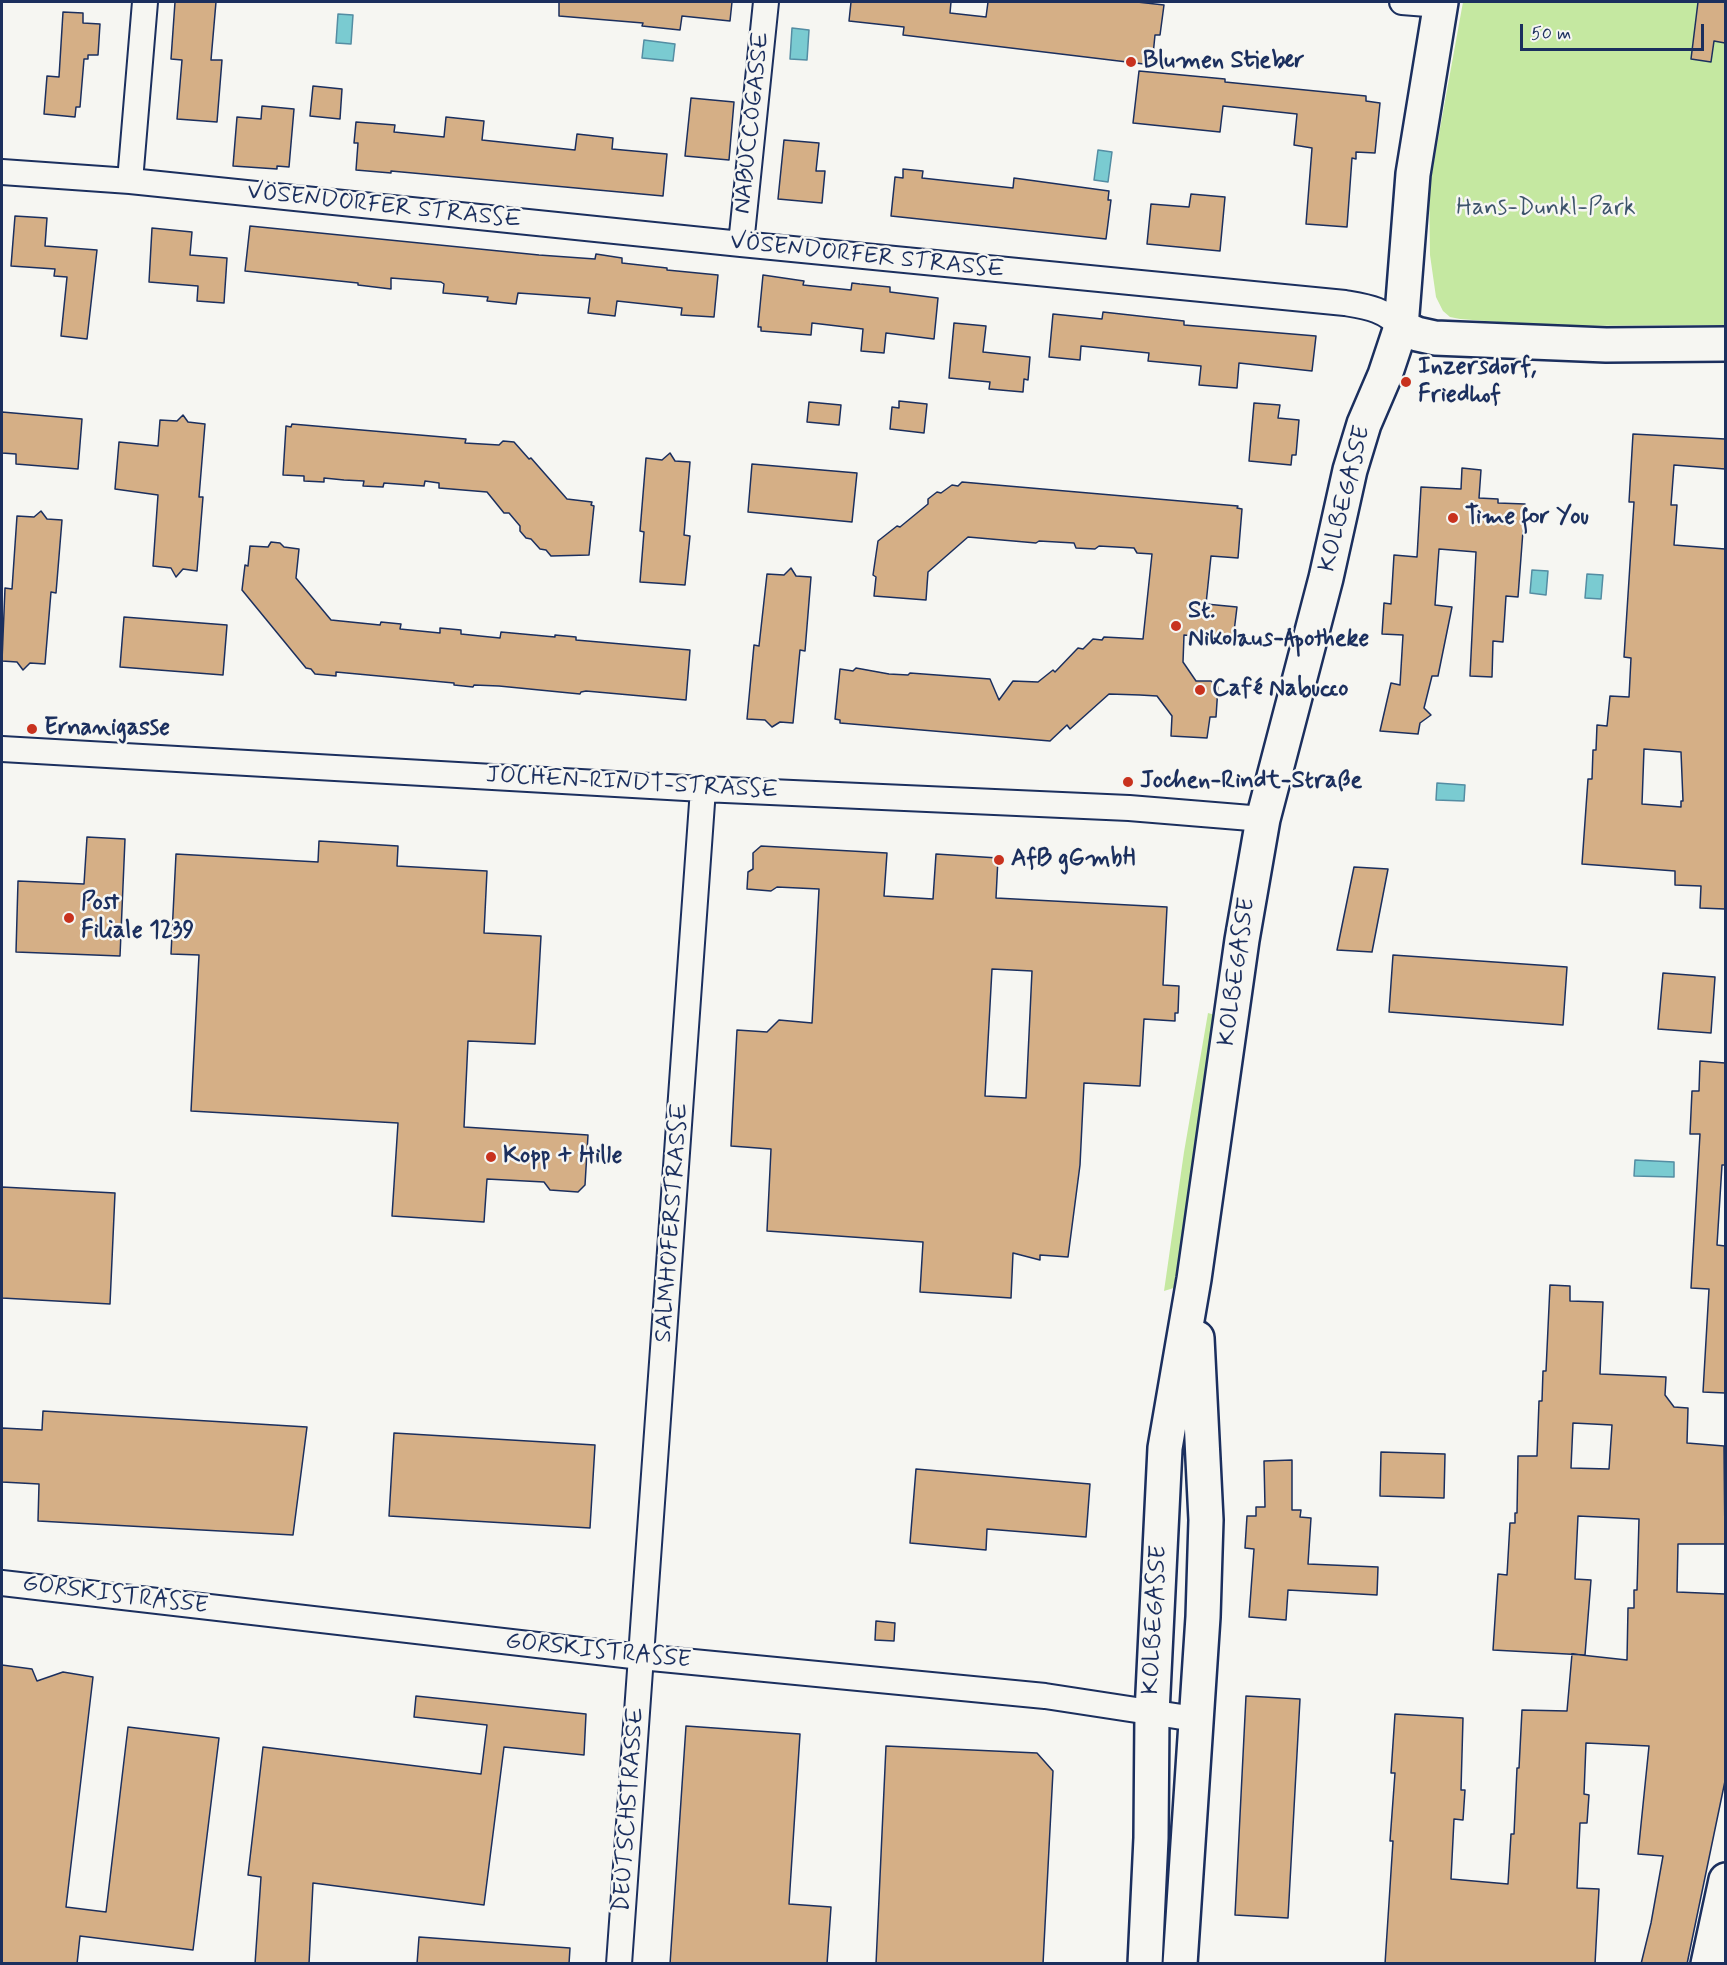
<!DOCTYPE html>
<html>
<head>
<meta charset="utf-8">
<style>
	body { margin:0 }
	#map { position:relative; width:1727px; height:1965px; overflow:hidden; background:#f6f6f2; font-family:Mynerve,sans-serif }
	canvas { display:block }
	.frame { position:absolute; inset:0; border:3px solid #1b2f5e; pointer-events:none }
	.scale { position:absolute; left:1520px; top:24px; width:184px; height:27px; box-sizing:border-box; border:3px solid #1b2f5e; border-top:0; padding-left:8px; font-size:18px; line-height:21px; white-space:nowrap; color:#1b2f5e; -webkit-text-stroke:4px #f6f6f2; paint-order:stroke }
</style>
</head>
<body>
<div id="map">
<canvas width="1727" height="1965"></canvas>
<div class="frame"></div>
<div class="scale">50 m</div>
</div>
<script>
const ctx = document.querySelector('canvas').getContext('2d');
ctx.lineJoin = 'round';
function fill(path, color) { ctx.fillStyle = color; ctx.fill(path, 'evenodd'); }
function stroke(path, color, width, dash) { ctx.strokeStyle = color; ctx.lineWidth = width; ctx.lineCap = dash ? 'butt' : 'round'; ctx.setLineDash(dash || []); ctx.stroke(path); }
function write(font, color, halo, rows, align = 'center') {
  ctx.font = font + ' Mynerve,sans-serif'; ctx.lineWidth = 5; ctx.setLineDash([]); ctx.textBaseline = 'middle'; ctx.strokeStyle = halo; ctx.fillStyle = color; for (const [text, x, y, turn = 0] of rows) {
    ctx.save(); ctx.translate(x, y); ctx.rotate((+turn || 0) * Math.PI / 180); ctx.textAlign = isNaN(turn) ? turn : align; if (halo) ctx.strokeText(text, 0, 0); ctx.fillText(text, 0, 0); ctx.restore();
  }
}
fill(new Path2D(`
	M1463 2H1725V325L1550 326 1460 319 1450 317 1443 311 1436 297 1430 255 1429 189Z
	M1208 1013 1215 1015 1180 1286 1164 1291 1184 1152Z`), '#c5e8a1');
const water = new Path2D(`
	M338 14 353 15 351 44 336 43Z
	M792 28 809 30 807 60 790 59Z
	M644 40 675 44 673 61 642 58Z
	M1098 150 1112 152 1108 182 1094 180Z
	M1532 570 1548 571 1546 595 1530 593Z
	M1587 574 1603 575 1601 599 1585 598Z
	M1437 783 1465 785 1464 801 1436 800Z
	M1635 1160 1674 1162V1177L1634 1176Z`);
fill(water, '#7acbd1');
stroke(water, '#548da3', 1.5);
const building = new Path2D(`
	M175 2H216L211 60H222L217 122 177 119 182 60 171 59Z
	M559 2H732L730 21 682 16 680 30 642 26 643 23 559 16Z
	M851 2H951L950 13 986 17 988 2H1137L1164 5 1160 35H1155L1152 65 903 35 904 27 849 21Z
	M1698 2H1725V43L1714 41 1711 62 1691 59Z
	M63 12 83 13V23L100 24 98 55H88V59H84L80 107H76L75 117 44 114 47 76 59 77Z
	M1139 71 1225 79V82L1366 96V101L1380 103 1375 153 1356 152V159L1352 158 1347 227 1306 224 1312 148 1294 145 1297 114 1223 106 1220 132 1133 123Z
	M313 86 342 89 340 119 310 116Z
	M691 98 734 102 729 160 685 156Z
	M262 106 294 109 289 167 277 166V169L233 166 237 117 261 119Z
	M446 117 484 121 482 140 575 150 577 134 613 138 612 149 667 154 663 196 391 171V173L356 170 358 143H354L356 122 395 125 394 132 444 137Z
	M784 140 819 143 816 171H825L822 203 778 199Z
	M903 169 923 171 922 178 1013 188 1014 178 1109 191 1108 200H1111L1106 239 891 216 895 177 903 178Z
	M1191 194 1225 197 1220 251 1147 244 1151 204 1189 207Z
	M15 216 47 218 45 246 97 250 87 339 61 336 67 277 54 276 55 269 11 266Z
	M250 226 539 255 595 259 596 254 622 258V263L667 268V270L718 275 714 317 681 315 682 308 617 301 615 316 588 313 590 298 518 293 516 304 487 301 488 297 443 293 444 284 441 282 391 278V289L358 285V283L245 271Z
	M152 228 192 232 190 255 227 258 224 303 197 301 198 286 149 282Z
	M763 275 804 281 803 285 851 290 852 283 860 284 890 287V292L938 298 934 339 886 333 884 353 861 351 863 329 812 323 811 335 761 331V327H758Z
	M1103 312 1184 321V325L1316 336 1312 371 1239 363 1237 388 1199 385 1201 366 1148 361 1149 353 1081 346 1080 360 1049 357 1053 314 1102 319Z
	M954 323 986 326 983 352 1030 357 1028 380 1024 379 1023 392 989 389 990 382 949 378Z
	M899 401 927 404 924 433 890 429 892 407 899 408Z
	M809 402 841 405 839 425 807 422Z
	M1254 403 1280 405 1278 418 1299 420 1296 455H1292L1291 465 1249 461Z
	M2 412 82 419 78 469 16 464V454L2 453Z
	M183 415 188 422 205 424 199 497H203L197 571 183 569 176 577 171 568 153 566 158 495 115 489 119 442 158 446 160 420 177 421Z
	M292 424 466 439 465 443 499 445 503 441 514 442 529 459 531 458 567 499 592 502 591 505 594 506 589 555 551 556 546 550 540 549 531 539 526 538 520 531V526L509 513H504L487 492 439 488V483L425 481 424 486 384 483 383 487 363 486 364 481 344 480 324 478V482L304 481V476L283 475 286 426 291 427Z
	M1633 434 1725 439V469L1674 465 1671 505H1677L1674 545 1725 549V909L1700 908 1701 886 1675 885V871L1582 864 1588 779H1592L1593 750H1596L1597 725 1607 726 1610 696 1629 697 1631 658 1624 657 1634 502H1629ZM1644 749 1681 752 1683 801H1681V807L1642 804Z
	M670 453 675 461 690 462 684 535 690 536 685 585 640 582 644 532 640 531 646 458 662 460Z
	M752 464 857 473 852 522 748 512Z
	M1462 468 1481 470 1479 498 1498 499V503L1525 504 1518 597 1506 596 1503 642 1493 641 1492 677 1470 676 1476 552 1439 549 1435 605 1452 607 1438 676H1432L1424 708 1431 715 1420 723 1418 734 1380 731 1391 683 1400 685 1403 635 1382 634 1384 603 1391 604 1394 555 1417 557 1421 487 1461 489Z
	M962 482 1238 506 1237 508 1242 509 1238 558 1211 556 1206 604 1237 607 1233 640 1184 635 1183 662 1196 681H1211L1218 687 1216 717H1210L1207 738 1171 736 1172 716 1157 696 1140 695 1109 694 1070 729 1067 725 1050 741 840 723V720L835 719 840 669 853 671 856 668 889 674 908 675 910 673 990 679 999 700 1013 681 1038 682 1053 670 1055 672 1078 648 1083 649 1093 639 1102 640 1104 637 1143 639 1152 554 1137 553 1134 548 1099 546 1095 549 1076 548 1074 543 1039 541 1036 543 968 537 928 572 926 600 874 596 876 577 873 575 878 541 897 526 900 527 928 504V499L937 492 941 493 952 485 958 486Z
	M41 511 47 519 62 520 56 593 51 592 45 664 30 663 23 670 17 662 2 661 5 588 12 589 17 516 34 517Z
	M271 542 280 543 284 547 299 549 296 578 331 620 380 625 381 622 401 624 400 629 440 633V628L461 630V634L480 636 500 638 501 632 555 637V635L576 637V640L690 650 686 700 586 691 581 692 580 694 499 686 474 685 473 687 454 685V683L336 672V676L315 674 311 669 306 668 242 590 245 565 248 566 250 546 268 547Z
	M791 568 796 576 811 577 805 651 800 650 793 723 780 722 772 727 765 720 747 719 754 645 759 646 767 574 784 575Z
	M124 617 227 625 223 675 120 667Z
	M87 837 125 839 120 956 16 952 18 881 84 884Z
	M319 841 398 846 397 866 487 871 484 933 541 936 535 1044 468 1041 464 1127 588 1135 585 1185 578 1192 550 1190 544 1182 487 1179 484 1222 392 1216 398 1123 191 1111 199 955 171 954 176 854 318 862Z
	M761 846 887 853 884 896 933 899 936 854 998 858 996 898 1167 907 1163 985 1179 986 1178 1013H1175V1021L1144 1019 1140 1086 1084 1083 1080 1165 1068 1257 1040 1255V1260L1013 1253 1011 1298 920 1292 923 1242 767 1231 771 1149 731 1146 737 1030 767 1032 779 1020 812 1023 819 889 777 887 771 891 747 889 748 872 753 869V853ZM992 969 1032 971 1026 1098 985 1096Z
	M1354 867 1388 869 1372 952 1337 950Z
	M1393 955 1567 967 1563 1025 1389 1012Z
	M1663 973 1715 977 1711 1033 1658 1029Z
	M1700 1061 1725 1063V1165H1722L1717 1245 1725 1246V1393L1703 1392 1709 1289 1691 1288 1700 1134H1690L1692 1091H1699Z
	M2 1187 115 1193 110 1304 2 1298Z
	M1550 1285 1570 1286V1301L1603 1302 1600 1374 1666 1377 1665 1395 1674 1407 1688 1408 1687 1443 1724 1446 1725 1544H1678L1677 1592 1725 1594V1781L1687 1964H1641L1651 1923 1663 1856 1638 1854 1649 1746 1586 1743 1584 1794 1589 1795 1587 1823H1580L1577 1888 1599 1889 1595 1964H1385L1393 1841H1390L1395 1773H1391L1395 1714 1463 1718 1461 1790H1465L1463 1820 1454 1819 1451 1879 1508 1884 1511 1834H1514L1517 1768H1519L1522 1710 1567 1711 1572 1654 1627 1660 1628 1608H1634V1590H1637L1639 1519 1578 1516 1575 1579 1591 1580 1585 1655 1493 1650 1498 1574 1507 1575 1510 1523H1515V1513H1517L1518 1456H1537L1539 1401H1542L1543 1371H1546ZM1573 1423 1612 1425 1609 1469 1571 1468Z
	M43 1411 307 1427 293 1535 38 1521 39 1484 2 1482V1428L42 1430Z
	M394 1433 595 1445 590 1528 389 1516Z
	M1381 1452 1445 1454 1444 1498 1380 1496Z
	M1292 1460V1510H1301L1300 1517 1311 1518 1308 1564 1378 1567 1377 1595 1288 1590 1286 1620 1249 1617 1254 1549 1245 1548 1247 1516H1256V1507H1265L1264 1461Z
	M916 1469 1090 1484 1086 1537 987 1529 986 1550 910 1543Z
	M876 1621 895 1623 894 1641 875 1640Z
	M2 1665 32 1669 37 1681 63 1672 93 1677 66 1907 106 1912 128 1727 219 1738 193 1950 80 1936 77 1964H2Z
	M416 1696 586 1714 584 1755 504 1747 484 1905 313 1883 309 1964H255L261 1877 248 1875 263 1747 481 1774 487 1725 414 1717Z
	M1246 1696 1300 1699 1288 1918 1235 1915Z
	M686 1726 800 1734 789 1904 831 1907 827 1964H670Z
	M886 1746 1037 1753 1053 1771 1043 1964H876Z
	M419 1937 570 1948 569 1964H417Z`);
fill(building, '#d5af86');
stroke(building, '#1b2f5e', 1.5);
const street = new Path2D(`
	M1402 2 1440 5
	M2 172 130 181 741 244 1345 303C1368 307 1384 309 1401 327
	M130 181 145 2
	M741 244 766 2
	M2 749 703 789 1129 808 1263 819
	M2 1583 641 1657 1045 1696 1195 1719
	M619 1964 703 789`);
const secondary = new Path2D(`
	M1401 327 1417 334 1435 338 1606 345 1726 344
	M1145 1964 1151 1838 1152 1713 1165 1448 1194 1279 1242 940 1263 819 1326 578 1350 470 1364 424 1385 375 1401 327 1413 174 1441 2
	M1180 1964 1203 1617 1206 1520 1197 1338
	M1708 1964 1726 1880`);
stroke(street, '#1b2f5e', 28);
stroke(secondary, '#1b2f5e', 38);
stroke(street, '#f6f6f2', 24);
stroke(secondary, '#f6f6f2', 33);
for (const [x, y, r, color] of [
	[1131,62,6,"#c8321e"],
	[1406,382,6,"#c8321e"],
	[1453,518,6,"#c8321e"],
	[1176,626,6,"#c8321e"],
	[1200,690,6,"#c8321e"],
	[32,729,6,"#c8321e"],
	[1128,782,6,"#c8321e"],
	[999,860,6,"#c8321e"],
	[69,918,6,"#c8321e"],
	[491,1157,6,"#c8321e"]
]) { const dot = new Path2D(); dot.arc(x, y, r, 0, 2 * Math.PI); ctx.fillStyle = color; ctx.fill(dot); stroke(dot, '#f6f6f2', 2); }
write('bold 24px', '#1b2f5e', '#f6f6f2', [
	["Blumen Stieber",1143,62],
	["Inzersdorf,",1418,368],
	["Friedhof",1418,396],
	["Time for You",1465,518],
	["St.",1188,612],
	["Nikolaus-Apotheke",1188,640],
	["Café Nabucco",1212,690],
	["Ernanigasse",44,729],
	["Jochen-Rindt-Straße",1140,782],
	["AfB gGmbH",1011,860],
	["Post",81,904],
	["Filiale 1239",81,932],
	["Kopp + Hille",503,1157]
], 'left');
write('24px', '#1b2f5e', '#f6f6f2', [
	["NABUCCOGASSE",753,123,-84],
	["VÖSENDORFER STRASSE",384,207,6],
	["VÖSENDORFER STRASSE",867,257,6],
	["KOLBEGASSE",1346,499,-76],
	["JOCHEN-RINDT-STRASSE",632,784,3],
	["KOLBEGASSE",1238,972,-82],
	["SALMHOFERSTRASSE",673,1223,-86],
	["GORSKISTRASSE",115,1596,7],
	["KOLBEGASSE",1156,1620,-87],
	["GORSKISTRASSE",598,1652,6],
	["DEUTSCHSTRASSE",630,1810,-86]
]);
write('24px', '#3d546b', '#f6f6f2', [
	["Hans-Dunkl-Park",1546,209]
]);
</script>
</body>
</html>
